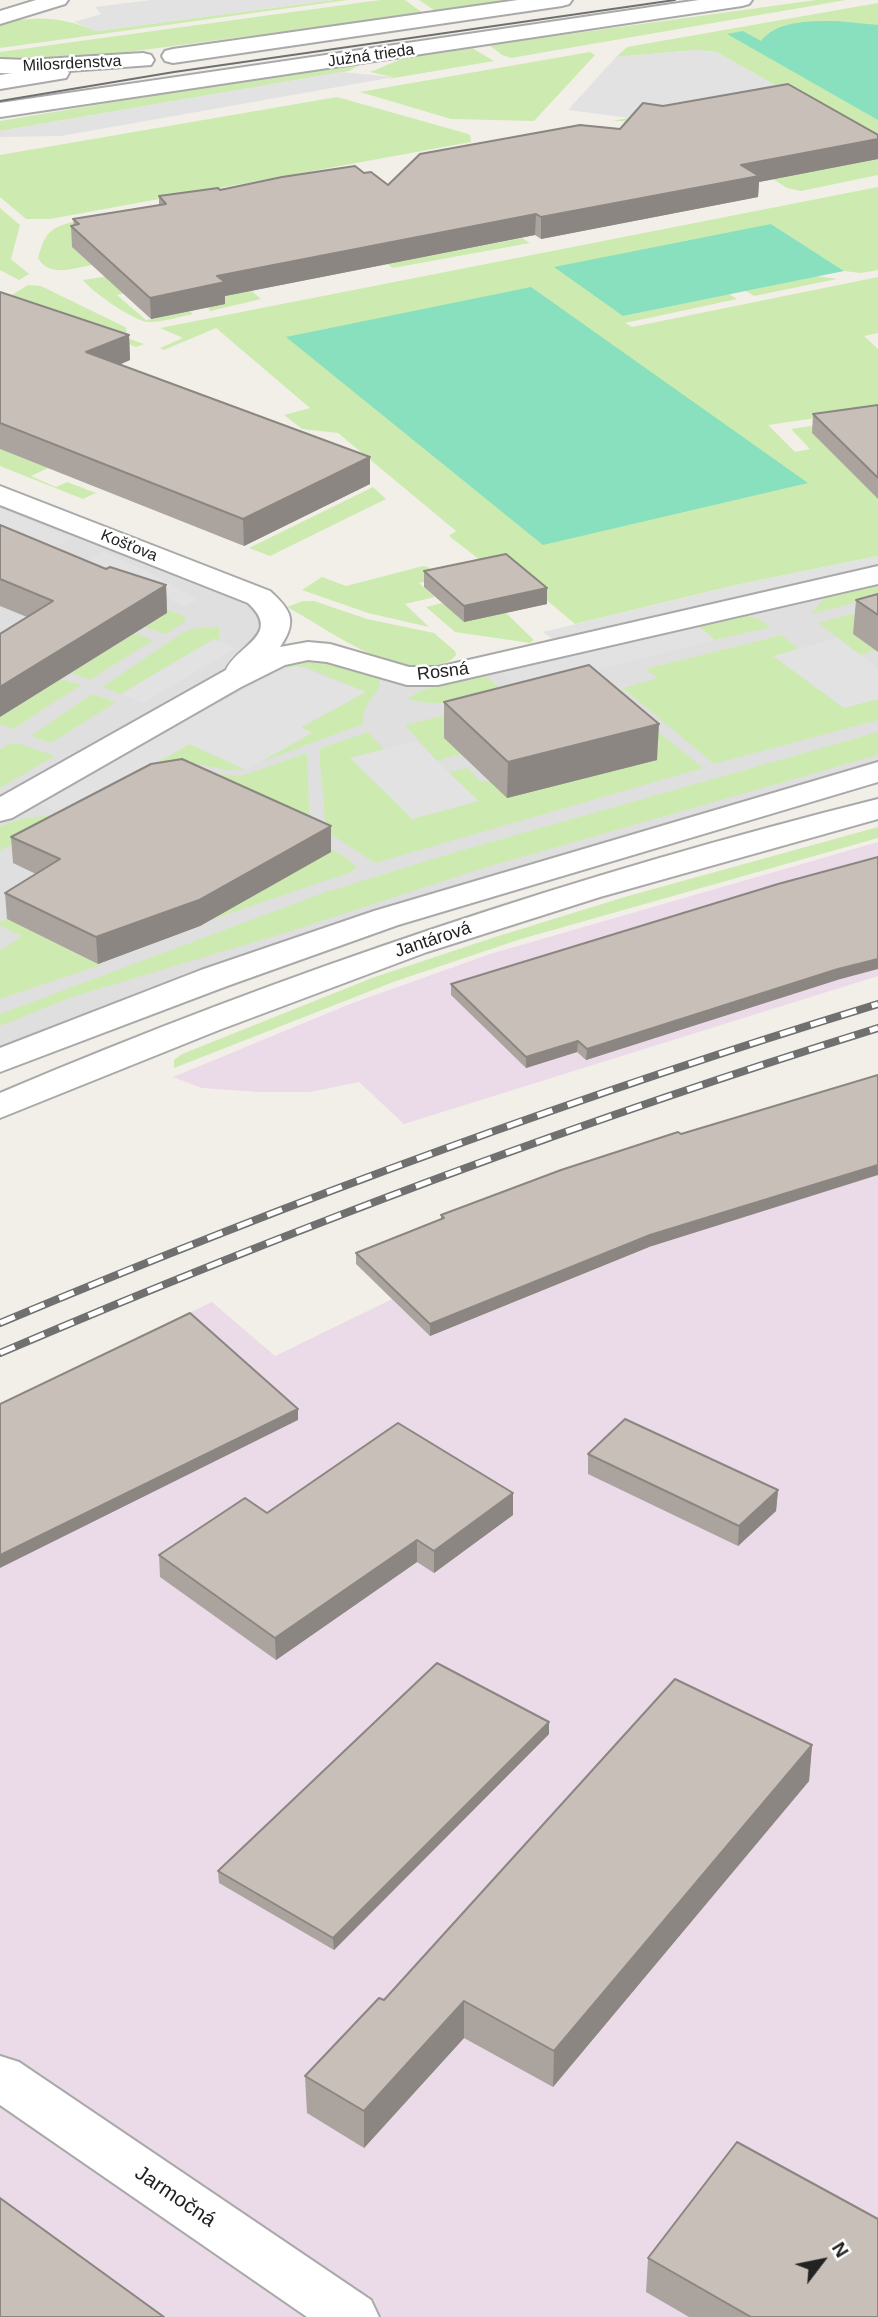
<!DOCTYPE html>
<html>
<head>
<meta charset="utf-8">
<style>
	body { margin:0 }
	#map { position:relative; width:878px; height:2317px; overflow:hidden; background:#f2efe9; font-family:Helvetica,sans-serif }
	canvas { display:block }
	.north { position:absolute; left:787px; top:2226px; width:70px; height:70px; -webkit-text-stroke:5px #fff; paint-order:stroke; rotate:58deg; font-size:19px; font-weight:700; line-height:28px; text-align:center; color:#222 }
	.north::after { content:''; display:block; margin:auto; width:24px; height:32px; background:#222; clip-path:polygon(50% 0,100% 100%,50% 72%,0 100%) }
</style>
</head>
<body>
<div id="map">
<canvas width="878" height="2317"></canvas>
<div class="north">N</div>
</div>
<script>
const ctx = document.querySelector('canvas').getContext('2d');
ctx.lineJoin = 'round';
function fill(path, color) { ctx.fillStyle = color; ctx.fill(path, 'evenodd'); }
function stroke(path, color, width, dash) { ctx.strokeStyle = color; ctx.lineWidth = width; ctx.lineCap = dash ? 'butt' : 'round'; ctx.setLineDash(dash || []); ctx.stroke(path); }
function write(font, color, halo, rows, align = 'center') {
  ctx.font = font + ' Helvetica,sans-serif'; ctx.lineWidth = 5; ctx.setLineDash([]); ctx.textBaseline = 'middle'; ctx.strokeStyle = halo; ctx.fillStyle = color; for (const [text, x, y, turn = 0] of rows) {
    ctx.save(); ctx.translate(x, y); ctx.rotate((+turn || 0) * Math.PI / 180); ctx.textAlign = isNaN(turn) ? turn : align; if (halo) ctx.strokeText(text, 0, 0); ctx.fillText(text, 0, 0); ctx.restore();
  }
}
fill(new Path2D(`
	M0 495 275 611 232 677 293 652 407 676 878 575V772L445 899 0 1061Z`), '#e0dfdf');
fill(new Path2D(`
	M878 842V976L404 1124 359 1082 310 1092H258L202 1088 173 1077 350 1004 490 954Z
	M878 1120V2317H0V1404L212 1302 275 1356 485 1254Z`), '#ebdbe8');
fill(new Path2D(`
	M333 0H348L0 48V25C34 14 64 18 96 31Z
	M380 0H405L423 13 60 61H0V52Z
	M419 0H517L435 11Z
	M816 0H846L511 58 502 55 489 45Z
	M878 3V156L639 121H612L782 89 716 52 696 50 616 57 627 47Z
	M472 48 494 61 388 79 393 77 370 72 404 58Z
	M590 52 595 55 534 121 451 119 360 92Z
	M359 65 349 71 0 131V121L197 88Z
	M337 97 465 133 470 135 471 142 50 219H26L0 197V155Z
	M878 159V175L801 191 787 188 773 179Z
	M878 187V270L861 273 844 271 771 224 623 316 729 294 737 299 625 323 632 327 878 277V333L864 336 878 349V409L768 425 795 452 810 449 791 429 878 416 812 433 878 499V556L736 585 575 624 504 564 489 567 449 536 456 531 338 433 302 429 284 415 310 408 216 328 164 350 160 348 183 338 160 328Z
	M0 208 20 225 11 259 29 274 19 280 0 270Z
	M81 220 73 248 92 265C73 268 49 278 38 258 46 229 52 227 81 220Z
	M522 238 530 243 393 268 387 264Z
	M226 269 261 299 210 311 195 279 117 295 146 320 190 311 193 314C179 317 163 322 148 322 134 321 92 292 83 280L115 275Z
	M816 276 837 279 754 296 746 291Z
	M28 285 41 286 125 327 127 331 121 336 144 344 136 347 7 298Z
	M0 449 48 468 31 476 56 487 67 482 96 493 83 499 0 466Z
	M373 487 386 499 270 556 249 548Z
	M423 566 428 567 440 578 419 583 435 597 405 604 429 627 368 613 302 590 322 577 346 586Z
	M878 582V597L811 614 829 592Z
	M103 583 184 616 186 621 166 634 144 627 166 614Z
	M303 601H314L367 619 434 633 455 651 456 655C443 673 402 666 383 659 350 647 318 624 287 607Z
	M442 603 506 613 534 640 530 643 455 632 426 607Z
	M878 607 854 635 875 650 861 655 818 623Z
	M741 615 757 618 771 627 715 640 696 624Z
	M219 627V641L214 639 121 694 102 687 184 632 197 628Z
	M135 633 153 640 90 680 71 673Z
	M782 635 798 649 774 656 844 708 878 699V720L714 764 623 688 658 678 645 669Z
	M307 659C329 663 365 663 380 681 377 700 363 698 363 724L258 763 311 733 300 728 365 692 305 667 286 668 293 661Z
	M482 673 502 690C470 699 441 709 408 699L420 691Z
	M61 679 81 685 13 729 0 724V717Z
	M92 694 116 702 51 743 31 736Z
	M497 702 461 754 437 761 405 725Z
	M651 726 703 768 375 863 326 831 319 749 368 732 384 749 351 758 478 801 449 772 468 768 481 782 657 760 647 749 661 745 647 732Z
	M878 732V755L480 869 291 931 72 997 0 1026V1014L323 893 456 852Z
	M9 744H20L55 756 0 788V749Z
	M190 744 246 770H227L170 759 0 851V826L25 818 63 814Z
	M307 753 310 837 345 857 357 867 351 872 211 920 209 773 241 776Z
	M878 827V838L521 939 396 981 174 1068V1060L182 1054 372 978 492 938 628 896Z
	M7 919 98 964 101 965 0 999V951L22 936 0 926V922Z`), '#cdebb0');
fill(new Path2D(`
	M836 21 878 25V120L727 34 743 31 761 41C777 20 812 21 836 21Z
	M771 224 844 271 623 316 554 267Z
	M531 287 808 483 543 545 286 337Z`), '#88e0be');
fill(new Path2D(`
	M151 0H333L96 31 74 22 101 14 95 7Z
	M696 50 716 52 783 89 630 118 568 110 616 57Z
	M341 72 394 77 61 136 0 137V131Z
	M0 508 72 538 53 547 0 525Z
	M104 552 151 573 198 600 184 606 168 599 182 592 165 598 82 563Z
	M878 556V568L738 598 558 643 543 632 736 585Z
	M696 624 715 640 520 689 502 673Z
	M837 638 878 668V699L844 708 773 656Z
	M214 639 236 648 143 703 121 694Z
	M297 666 366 692 301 727 312 733 246 770 190 744 63 814 32 801 265 679 286 668Z
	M417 741 443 767 479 801 412 819 350 758Z`), '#e2e2e2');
const minor = new Path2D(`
	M36 0H68L65 4 0 24V11Z
	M143 53 151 55 154 60 151 65 28 74 0 73V59L28 60Z
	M0 486 270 591C291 610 298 621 280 647L308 642 330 644 409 667H438L878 566V584L438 685H407L327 662 308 660 285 665 241 687 12 818 0 821V797L226 670C237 645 283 635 248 603L0 505Z
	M0 2056 19 2062 371 2300 379 2317H307L0 2105Z`);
const tertiary = new Path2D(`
	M518 0H572L569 4 562 6 173 63 165 61 162 56 165 51 173 49Z
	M699 0H752L749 4 742 6 0 117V103Z
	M58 66 66 68 69 73 66 78 0 89V75Z
	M878 762V782L398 925 227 986 0 1072V1048L201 970 374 911Z
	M878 799V819L600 897 427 952 219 1030 0 1118V1093C285 972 578 874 878 799Z`);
stroke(minor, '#a9a9a9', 4);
stroke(tertiary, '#a9a9a9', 4);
fill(minor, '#fff');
fill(tertiary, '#fff');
stroke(new Path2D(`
	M0 101 174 72 675 0`), '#707070', 2);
const rail = new Path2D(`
	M0 1323C288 1202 579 1095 878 1004
	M0 1353C288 1230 579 1121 878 1028`);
stroke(rail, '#707070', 8);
stroke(rail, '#fff', 5, [16]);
fill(new Path2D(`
	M620 129 878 135V159L759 182 758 197 541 239 535 235 225 296V304L151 319 72 247 71 226 74 225 73 219 159 205V196L364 173 388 185Z
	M0 292 129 335 130 360 119 365 370 484 244 546 0 449Z
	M878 405V499L812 433 813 414Z
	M0 525 106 569 166 585 167 613 27 617 0 606Z
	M424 571 547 604 464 622 424 587Z
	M878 594V652L853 634 856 600Z
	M444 702 657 760 507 798 444 738Z
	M331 826V852L200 926 98 964 7 919 5 893 36 874 13 863 11 837Z
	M837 980 586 1060 577 1052 526 1068 451 995V984Z
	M441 1215 649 1247 430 1336 356 1264V1253L441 1219Z
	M588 1454 778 1490 776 1511 738 1546 588 1474Z
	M267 1513 513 1515 434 1573 417 1562 276 1660 160 1577 159 1555Z
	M549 1734 334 1950 219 1883 218 1871Z
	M812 1745 809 1781 553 2087 464 2038 364 2148 307 2113 305 2076 384 2000Z
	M648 2258 878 2317H689L646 2292Z`), '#aba49e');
fill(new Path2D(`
	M878 139V159L759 182 758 197 541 239V217L741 165Z
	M536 214 535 235 225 296V304L151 319 150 298 217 276Z
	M129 335 130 360 87 378 86 352Z
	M370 457V484L244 546 243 519Z
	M166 585 167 613 0 717V687Z
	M547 588V604L464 622V606Z
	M659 724 657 760 507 798 508 762Z
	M331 826V852L200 926 98 964 96 937Z
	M878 959V969L837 980 586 1060 587 1049 838 969Z
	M578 1041 577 1052 526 1068V1057Z
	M878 1165V1175L649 1247 430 1336V1324L650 1235Z
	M298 1409V1420L0 1568V1555Z
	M778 1490 776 1511 738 1546 739 1526Z
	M513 1493V1515L434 1573V1551Z
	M417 1540V1562L276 1660 275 1638Z
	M549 1722V1734L334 1950 333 1938Z
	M812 1745 809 1781 553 2087 554 2051Z
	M464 2001V2038L364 2148V2111Z`), '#8b8681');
const building = new Path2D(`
	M788 84 878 135V139L741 165 759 176 541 217 536 214 217 276 225 282 150 298 71 226 79 224 73 219 166 204 159 196 218 188 220 190 282 177 355 166 364 173 371 172 388 185 420 154 580 125 620 129 643 103 663 106Z
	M0 292 129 335 86 352 370 457 243 519 0 423Z
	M878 405V478L813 414Z
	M0 525 106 569 110 567 166 585 0 687V634L53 601 0 579Z
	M506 554 547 588 464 606 424 571Z
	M878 594V615L856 600Z
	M589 665 659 724 508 762 444 702Z
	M182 759 331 826 199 900 96 937 5 893 60 859 11 837 151 764Z
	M878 857V959L838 969 587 1049 578 1041 526 1057 451 984 778 884Z
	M878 1075V1165L650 1235 430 1324 356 1253 444 1218 441 1215 561 1170 678 1132 681 1134Z
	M190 1313 298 1409 0 1555V1404Z
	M625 1419 778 1490 739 1526 588 1454Z
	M398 1423 513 1493 434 1551 417 1540 275 1638 159 1555 245 1498 267 1513Z
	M437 1663 549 1722 333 1938 218 1871Z
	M675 1679 812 1745 554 2051 464 2001 364 2111 305 2076 379 1998 384 2000Z
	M737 2142 878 2219V2317H751L648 2258Z
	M0 2198 164 2317H0Z`);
fill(building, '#c7bfb8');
stroke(building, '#8b8681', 2);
write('16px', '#222', '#fff', [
	["Južná trieda",371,56,-8],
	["Milosrdenstva",72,64,-3],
	["Košťova",129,546,22]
]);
write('18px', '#222', '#fff', [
	["Rosná",443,672,-7],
	["Jantárová",433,940,-18]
]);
write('21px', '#222', '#fff', [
	["Jarmočná",175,2197,34]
]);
</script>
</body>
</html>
